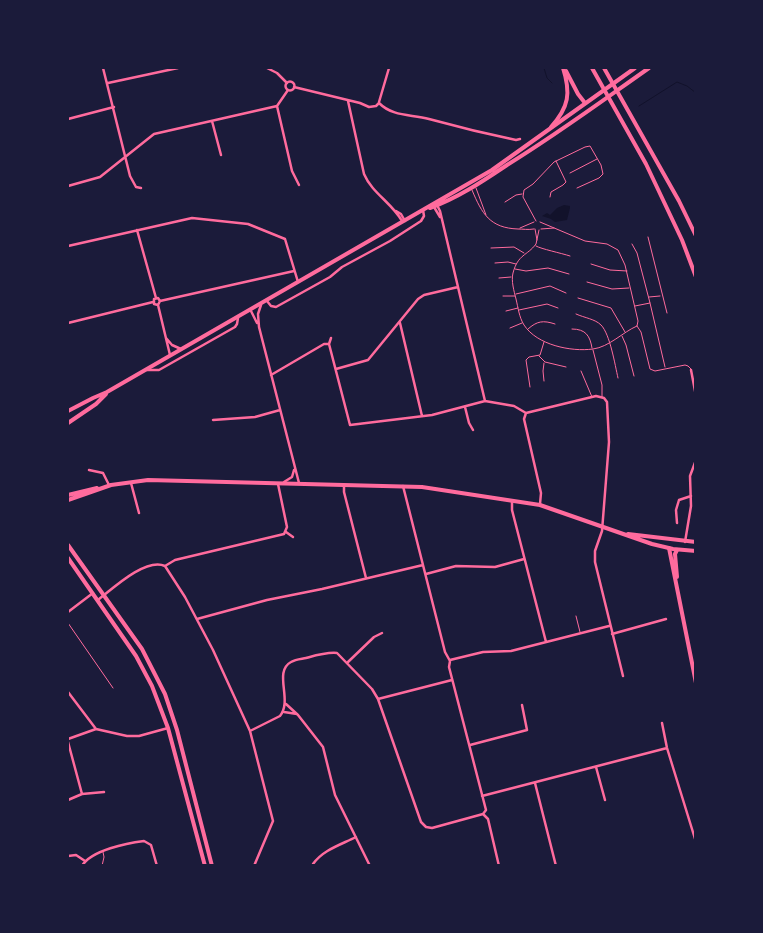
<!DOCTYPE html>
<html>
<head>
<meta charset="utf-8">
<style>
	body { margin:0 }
	#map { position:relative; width:763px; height:933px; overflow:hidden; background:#1b1b3a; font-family:Overpass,sans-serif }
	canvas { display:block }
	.frame { position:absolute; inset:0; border:69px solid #1b1b3a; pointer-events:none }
</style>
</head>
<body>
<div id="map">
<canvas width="763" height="933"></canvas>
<div class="frame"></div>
</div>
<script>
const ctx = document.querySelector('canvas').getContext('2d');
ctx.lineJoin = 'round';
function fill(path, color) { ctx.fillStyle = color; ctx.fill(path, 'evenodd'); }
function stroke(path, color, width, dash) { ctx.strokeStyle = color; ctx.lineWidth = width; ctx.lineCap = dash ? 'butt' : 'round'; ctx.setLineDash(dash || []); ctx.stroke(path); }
fill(new Path2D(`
	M564 205 570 206V208L567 220 555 222 551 219 542 216 547 213 550 215 557 208Z`), '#12122b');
stroke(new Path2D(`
	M544 68 547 78 552 83
	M639 106 677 82 687 86 696 93`), '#12122b', 1);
stroke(new Path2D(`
	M570 173 597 159
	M476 188 486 215
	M472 190C482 214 490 228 518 229 523 229 528 230 534 229
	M550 197 551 192 563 185 566 182 556 161
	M505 202 516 195 522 194
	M536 221 523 197 524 190 533 184 554 162 585 147 590 146 601 165 603 174 599 178 577 188
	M520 228 534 222
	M535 229 537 240
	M541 229 554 228
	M539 230 536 244C527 256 518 254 513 273 511 281 514 291 516 299 518 307 519 317 524 325 537 345 571 352 593 349 609 347 623 332 637 326L638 321 625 265 618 250 607 244 585 241 540 222
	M648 237 667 313
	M632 244 637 253 650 303 635 306
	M536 246C541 249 561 253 570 256
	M491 248 514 247 524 253
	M495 263 508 262 516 264
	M591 264 610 270 627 271
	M515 269 526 271 548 268 569 274
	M499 278 511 277
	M587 282 612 289 629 288
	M516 294 550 286 566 293
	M503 296H515
	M649 297 660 296
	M578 298 611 308 625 332
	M650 303 665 367
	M519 310 547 304 558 308
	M506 311 518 308
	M576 314C585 318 595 319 601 325 610 334 615 365 618 378
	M637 326 641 332 650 369 655 371 685 365 688 366 691 369
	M510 328 522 323
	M528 329C537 321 543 320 555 324
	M572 329C586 329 590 336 592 348
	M622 336 626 345 634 376
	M593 350 602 385V397
	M539 356 545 362 566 367
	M581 371 592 397
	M544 381 543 371 544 363
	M530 387 526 360 529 357 540 355 544 342
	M576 616 580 632
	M68 623 113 688
	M102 866 104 857 103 852`), '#ff6b9d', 1);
stroke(new Path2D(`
	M103 68 130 176 136 187 141 188
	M267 68 277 73 287 83
	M285.5 86a4.5 4.5 0 1 1 9 0a4.5 4.5 0 1 1-9 0Z
	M108 83 178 68
	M294 87 360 103 369 107 376 106 379 103C393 117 411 114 429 119 458 127 487 134 516 140L520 139
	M348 101 364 174C372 193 392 203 402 221
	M379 102 389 68
	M277 106 292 171 299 185
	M68 119 114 107
	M212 121 221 155
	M68 186 100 177 154 134 277 106 288 90
	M437 205 440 211 485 401
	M434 207 440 217
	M396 211 401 214 405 221
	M137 230 156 298
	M68 246 192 218 248 224 285 239 298 282
	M160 301 294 271
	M267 301 271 306 276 307 330 277 342 267 390 241 421 221 424 216 423 210
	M158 305 154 304V299L158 298 160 301 158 305 170 355
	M261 305 258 314 259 327 299 483
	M251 311 257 323
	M68 323 153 302
	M400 323 422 416
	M166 338 172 345 181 349
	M329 344 350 425 432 415 485 401 514 406 526 413
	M336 369 368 360 418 299 424 295 458 287
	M147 370H159L235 327 237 324 238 318
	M691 370 696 396
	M271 375 324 344H329L331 338
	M465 407 469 423 473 430
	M526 413 596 396 604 398 607 402 609 442 602 531 595 551V562L623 676
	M526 413 524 419 541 493 540 504
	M213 420 255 417 280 410
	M89 470 103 473 109 485
	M284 482 292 477 294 470
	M131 483 139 513
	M344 485V492L366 578
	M403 486 445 652 450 661 449 667 486 810 483 814 488 819 499 866
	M512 501V510L546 642
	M677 523 676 510 679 500 691 496
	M286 532 293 537
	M685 542 691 506 690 476 696 460
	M165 566 185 597 213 650 250 731 273 821 254 866
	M426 574 456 566 495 567 524 559
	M98 600C112 589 146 557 165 566L175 560 284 534 287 527 278 484
	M68 612 93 593
	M197 619 267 600 322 589 423 565
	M612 634 666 619
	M450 660 483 652 511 651 609 626
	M348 662 374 637 382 633
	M68 692 96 729
	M378 699 452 680
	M286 704 298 715 323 747 335 795 370 866
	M284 712 297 714
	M662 723 667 748 696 842
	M250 731 280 716C293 700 273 672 291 662 296 659 302 659 306 658 317 655 327 652 337 653L372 689 378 699 421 822 426 827 432 828 483 814
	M68 739 96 729 127 736H139L168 728
	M68 742 82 794
	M470 745 527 730 522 705
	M596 767 605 800
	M535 783 556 866
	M482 796 667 748
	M68 800 82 794 104 792
	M68 856 76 855 85 861
	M313 864C323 850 340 845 356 837
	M82 866C91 850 128 843 144 841L151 845 157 866`), '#ff6b9d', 2.5);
stroke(new Path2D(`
	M430 208C458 198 483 181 507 165 556 135 602 101 649 68
	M68 411 93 398 107 392 492 170 635 68
	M68 423 96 404 106 394
	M68 495 97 488
	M68 500 111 485 148 480 422 487 540 505 652 544 673 549 696 551
	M628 534 696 542
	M68 545 142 649 165 694 177 730 212 866
	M68 558 136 656 152 686 168 728 205 866`), '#ff6b9d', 4);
stroke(new Path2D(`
	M592 68 646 164 682 240 696 277
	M604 68 679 201 696 236
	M632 68V69
	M566 71 578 94 585 103
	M551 127C569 107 571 93 563 68
	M669 548 696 683
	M677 577 675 554 677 550`), '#ff6b9d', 4);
</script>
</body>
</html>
